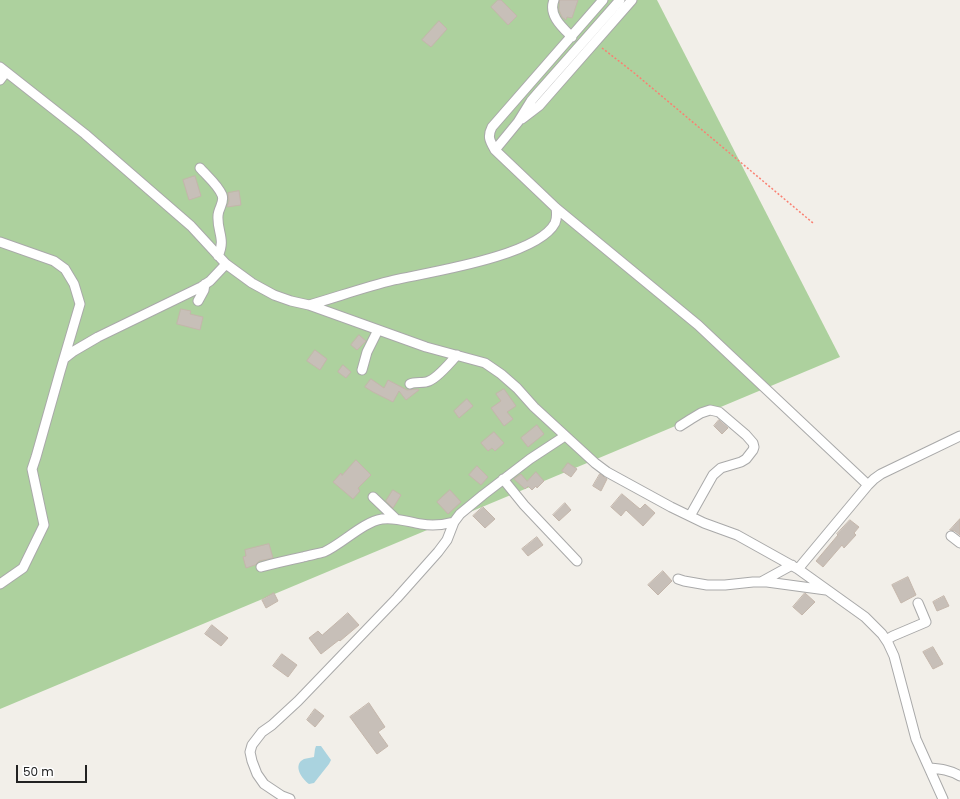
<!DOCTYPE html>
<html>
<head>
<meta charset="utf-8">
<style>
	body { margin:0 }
	#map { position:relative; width:960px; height:799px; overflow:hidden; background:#f2efe9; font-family:Poppins,sans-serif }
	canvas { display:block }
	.scale { position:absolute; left:16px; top:765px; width:71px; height:18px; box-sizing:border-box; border:2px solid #222; border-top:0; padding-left:5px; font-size:12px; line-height:14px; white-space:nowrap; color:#222; -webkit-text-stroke:3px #fff; paint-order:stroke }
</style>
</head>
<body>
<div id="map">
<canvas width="960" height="799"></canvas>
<div class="scale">50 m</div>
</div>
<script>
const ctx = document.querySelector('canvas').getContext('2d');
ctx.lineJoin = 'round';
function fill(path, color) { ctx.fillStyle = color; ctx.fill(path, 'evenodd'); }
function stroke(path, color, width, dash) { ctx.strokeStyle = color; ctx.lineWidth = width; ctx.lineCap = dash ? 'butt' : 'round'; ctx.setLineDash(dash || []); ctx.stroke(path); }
fill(new Path2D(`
	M0 0H657L840 357 0 709Z`), '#add19e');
fill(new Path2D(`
	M316 746H321L331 760 329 764 314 783 309 784C302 779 292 765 304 759 307 758 311 758 314 757L315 749Z`), '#aad3df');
const building = new Path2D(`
	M498 0H501L517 16 508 25 491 7Z
	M560 0H578L572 18 567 17 566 20 562 17 559 10Z
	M439 21 447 29 431 47 422 40Z
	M195 176 201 196 189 200 183 180Z
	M239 191 241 205 227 207 229 201 228 193Z
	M181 309 191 311 190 314 203 317 200 330 177 324Z
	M359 335 366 341 357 350 351 345Z
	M315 350 327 359 320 370 307 361Z
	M343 365 351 372 346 378 338 372Z
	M371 379 384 388 388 380 407 390 418 389 419 390 406 400 399 391 393 402 373 392 365 387Z
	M504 389 516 406 507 412 513 419 504 426 491 408 501 401 496 394Z
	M467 399 473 406 459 418 454 411Z
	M719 420 728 428 722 434 714 426Z
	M537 425 544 434 528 447 521 438Z
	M494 432 504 443 495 451 492 448 488 451 481 443Z
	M356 460 371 475 358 488 360 491 353 499 333 482 341 473 342 475Z
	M568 463 577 469 571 477 562 471Z
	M477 466 488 477 481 485 469 475Z
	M536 472 544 481 537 488 536 486 532 490 528 486 525 489 514 479 521 474 527 481Z
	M600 474 607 479 601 491 593 486Z
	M393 490 401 495 393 508 386 501Z
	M450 490 461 502 448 514 437 502Z
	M622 494 640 509 645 504 655 513 643 526 626 510 621 516 611 507Z
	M565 503 571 510 559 521 553 515Z
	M483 507 495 519 485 528 473 516Z
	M960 519V535L955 531 950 530Z
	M850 520 859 527 854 533 856 535 844 548 842 545 823 567 816 561 838 535 837 534Z
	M537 537 543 545 528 556 522 549Z
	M269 544 273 558 259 561 255 565 246 568 243 557 246 556 245 550Z
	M663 571 672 581 658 595 648 585Z
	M908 577 916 595 901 603 892 585Z
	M274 593 278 601 266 608 262 600Z
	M805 593 815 602 802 615 793 607Z
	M944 596 949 606 937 611 933 602Z
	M348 613 359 625 340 641 339 640 321 654 309 638 318 631 322 635Z
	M212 625 228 638 221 646 205 634Z
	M933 647 943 664 933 669 923 652Z
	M282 654 297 665 288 677 273 666Z
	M369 703 385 727 378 732 388 746 377 754 350 717Z
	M315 709 324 716 315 727 307 720Z`);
fill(building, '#c7bfb8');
stroke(building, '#c4b6ab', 1);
const minor = new Path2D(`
	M554 0C548 15 562 27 572 37
	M603 0 492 127C487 137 490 141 495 150L556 208 698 325 868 485
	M0 67 85 134 191 226 226 264 252 283 274 295 291 301 309 305 426 347 485 363 501 374 517 388 534 407 595 463 607 472 671 507 704 523 737 535 798 569 865 617 882 634 888 643 894 656 916 739 943 799
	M0 80 6 72
	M522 119 539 106 546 98 632 0
	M495 150 518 122 531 101 537 94 620 0
	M200 168C207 176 218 185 222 195 225 203 218 208 218 216 217 232 226 239 218 256
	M0 242 54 261 65 269 74 284 80 304 60 372 36 457 32 469 44 525 23 568 0 584
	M198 301 204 290 205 284
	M309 305C337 297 365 287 394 280 430 272 538 256 555 223 557 218 557 214 556 208
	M65 358 74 351 98 337 201 287 210 281 226 264
	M362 370 367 352 378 330
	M410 384C416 381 423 384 429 381 437 378 451 362 457 355
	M680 426 691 419 701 413 710 410 719 412 746 435 753 443 754 447 753 450 746 459 741 462 721 468 713 475 690 516
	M503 479 524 505 577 561
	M373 497 395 518
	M951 536 960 543
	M261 567C275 563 289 560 303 557 310 555 317 554 324 552 342 544 363 522 382 519 396 517 408 522 421 524 433 526 443 525 454 522
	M798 569 868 485 874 479 881 474 960 436
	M678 579 684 581 707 585H725L753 582H767L826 590
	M761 582 792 565
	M886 640 893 636 926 622 918 603
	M930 768C941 769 950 770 960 776
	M290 799 282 796 264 784 257 774 252 761 250 752 252 745 262 732 272 725 298 701 397 598 438 552 447 540 454 522 460 514 483 495 530 459 565 436`);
stroke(minor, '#a9a9a9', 11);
stroke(new Path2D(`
	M602 48 633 72 813 223`), '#fa8072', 1.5, [2, 2]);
stroke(minor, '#fff', 9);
</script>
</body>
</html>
